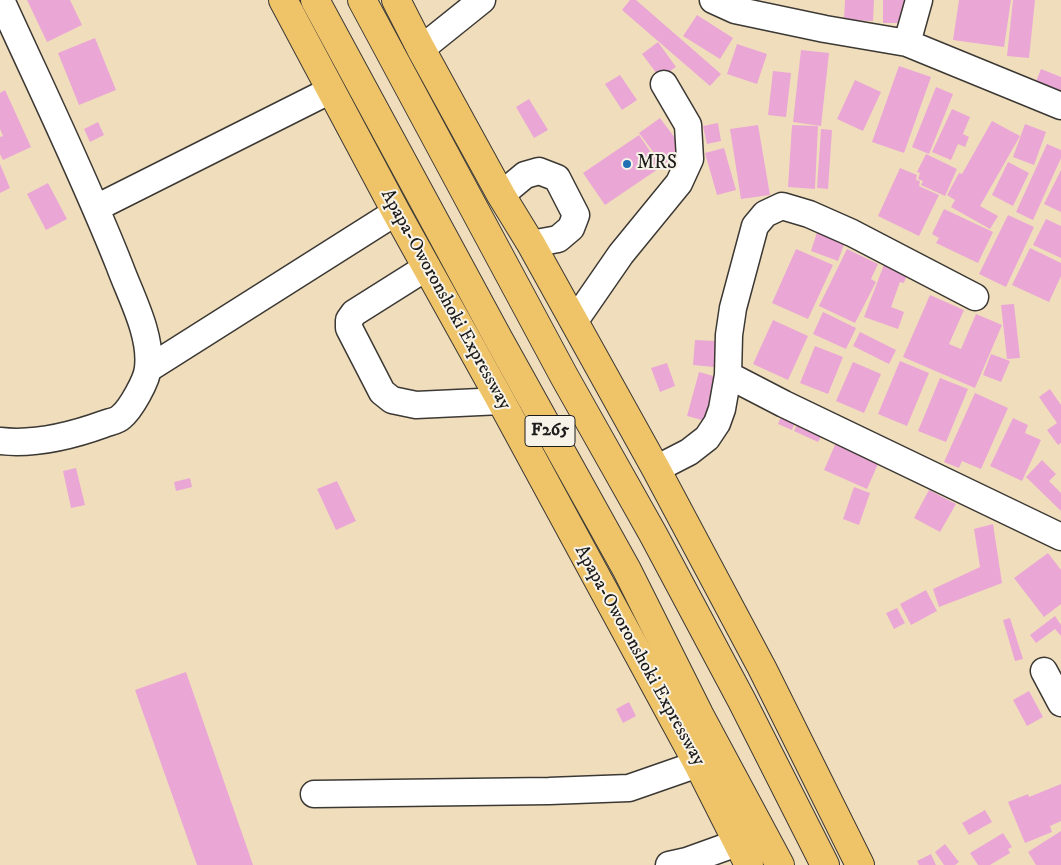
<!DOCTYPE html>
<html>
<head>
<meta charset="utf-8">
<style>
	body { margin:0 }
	canvas { display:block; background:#f0ddbc }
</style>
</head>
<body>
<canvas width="1061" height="865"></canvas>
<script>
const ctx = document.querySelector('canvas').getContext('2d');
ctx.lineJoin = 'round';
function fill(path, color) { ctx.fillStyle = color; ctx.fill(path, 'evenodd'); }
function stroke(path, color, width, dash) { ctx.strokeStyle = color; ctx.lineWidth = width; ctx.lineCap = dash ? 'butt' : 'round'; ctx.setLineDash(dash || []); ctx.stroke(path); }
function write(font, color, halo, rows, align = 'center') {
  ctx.font = font + ' "IM FELL DW Pica",serif'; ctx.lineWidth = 4; ctx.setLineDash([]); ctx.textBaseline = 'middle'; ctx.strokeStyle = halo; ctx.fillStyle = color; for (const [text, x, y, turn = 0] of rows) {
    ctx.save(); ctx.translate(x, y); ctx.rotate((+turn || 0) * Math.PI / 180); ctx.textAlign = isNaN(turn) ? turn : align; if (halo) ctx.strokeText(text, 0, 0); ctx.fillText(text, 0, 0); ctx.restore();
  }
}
fill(new Path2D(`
	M27 0H70L82 25 47 42Z
	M630 0H636L721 74 710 86 622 10Z
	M845 0H874L873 21 844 20Z
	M883 0H911V23H883Z
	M959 0H1011L1004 47 953 40Z
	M1013 0H1035L1029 58 1007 56Z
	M697 15 733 38 720 59 683 36Z
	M95 38 116 90 79 105 58 53Z
	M658 42 676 67 660 78 642 54Z
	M737 44 767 54 757 84 727 74Z
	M801 50 829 53 821 126 793 122Z
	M899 66 931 77 904 153 872 142Z
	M1041 69 1061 77V94L1035 84Z
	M773 71 791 73 786 117 768 115Z
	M620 75 637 100 622 110 605 84Z
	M855 80 881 92 863 131 837 119Z
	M936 87 953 94 929 154 912 147Z
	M5 90 31 147 3 160 0 154V137L3 136 0 129V93Z
	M529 99 548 130 534 138 516 107Z
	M952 109 970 117 963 134 969 137 965 147 958 144 951 160 932 152Z
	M660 118 684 150 663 165 639 133Z
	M992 121 1020 136 980 206 998 216 990 229 951 207 955 200 947 195 959 173 962 174Z
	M98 122 104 135 90 142 84 129Z
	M718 123 721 141 707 144 703 126Z
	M1025 124 1046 132 1034 165 1013 157Z
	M758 125 770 195 741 199 730 129Z
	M792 125 818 126 815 189 788 187Z
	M821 129 832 130 828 189 817 188Z
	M639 135 661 167 605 205 583 173Z
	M1047 144 1061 150V158L1033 220 1016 212Z
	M724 148 736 190 717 195 705 153Z
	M926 154 957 169 945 196 921 185 923 181 918 179 920 173 917 172Z
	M1008 162 1029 173 1013 206 992 195Z
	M0 164 10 188 0 193Z
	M900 168 917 175 916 180 920 181 919 186 939 195 919 236 878 216Z
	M1061 170V212L1044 204Z
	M48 183 67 219 46 230 27 194Z
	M944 209 993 232 978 263 936 243 939 238 932 234Z
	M1008 215 1034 227 1006 287 979 274Z
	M1046 219 1061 226V258L1033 245Z
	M818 229 846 239 838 261 811 251Z
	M1030 248 1061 263V276L1049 302 1012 285Z
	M796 249 833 265 808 319 772 303Z
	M847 249 878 264 871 279 876 282 855 323 819 306Z
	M885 262 908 271 904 283 900 282 891 307 904 312 898 329 864 317Z
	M930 295 964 310 949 344 961 349 976 314 1002 325 975 388 903 357Z
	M1014 304 1020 358 1007 359 1001 305Z
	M823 312 856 328 846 349 813 334Z
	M773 320 808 336 788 380 753 364Z
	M860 332 896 350 889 364 853 346Z
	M695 340 716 341 714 367 693 365Z
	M815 346 843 357 828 394 800 383Z
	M991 354 1010 361 1001 382 983 375Z
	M900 361 929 373 907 426 878 414Z
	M853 362 881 374 864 413 836 401Z
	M667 363 675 386 660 392 651 368Z
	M699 372 717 377 706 421 687 416Z
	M940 378 968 389 946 442 918 431Z
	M1050 389 1061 405V443L1058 445 1047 430 1057 423 1039 397Z
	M975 393 1008 408 981 469 962 461 959 468 944 462Z
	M782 414 796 420 792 430 778 424Z
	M1013 418 1028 425 1025 433 1041 440 1022 481 990 466Z
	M798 422 823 433 818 442 794 431Z
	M838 438 881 457 867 489 824 470Z
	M1042 460 1056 474 1049 481 1061 493V511L1026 477Z
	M76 468 85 505 71 508 63 471Z
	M190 478 192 487 176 491 174 482Z
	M337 481 356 521 336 530 317 489Z
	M854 487 870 493 859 525 843 519Z
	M929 490 956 504 940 532 914 518Z
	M993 524 1002 583 939 607 933 589 980 567 974 529Z
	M1048 553 1061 570V604L1044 617 1014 578Z
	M926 590 937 611 911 625 900 604Z
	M897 608 905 623 894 629 886 613Z
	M1055 616 1061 625V636L1055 629 1036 643 1030 635Z
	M1010 618 1023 659 1015 661 1003 620Z
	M186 672 253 865H197L135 690Z
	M1029 691 1043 717 1027 726 1013 700Z
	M629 702 636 716 623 723 616 709Z
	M1061 784V821L1050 826 1052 832 1025 843 1008 802 1028 794 1029 797Z
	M985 810 992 822 969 835 962 823Z
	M1061 831V865H1036L1028 852Z
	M1003 833 1012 847 1008 849 1010 853 990 865H978L970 853Z
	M945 844 959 862 955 865H944L935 852Z
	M931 854 936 865H919L917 861Z`), '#eaa7d5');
const minor = new Path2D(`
	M713 0 735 10 825 29 907 43 1061 106
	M907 43 919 0
	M421 49 482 0
	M501 195 525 175 539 171 557 178 576 215 571 228 558 239 531 244
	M96 208 331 90
	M427 267 354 313 349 320V328L382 392 392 400 416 405 501 401
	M574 322 621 254 679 183 690 159 688 125 664 84
	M148 369 396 212
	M728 375 784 404 1061 537
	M0 441C35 445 71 436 104 424 109 422 117 421 121 417 131 409 147 380 148 368 152 335 131 297 120 267 84 176 41 88 1 0
	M656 469 689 452 707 438 717 423 722 409 728 375 729 335 733 308 755 226 765 214 782 206 809 214 852 233 975 297
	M1044 671 1061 703
	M314 794 549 791 629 788 698 764
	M669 865 687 861 737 843`);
const major = new Path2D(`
	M283 0 396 212 501 401 698 764 749 865
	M396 0 421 49 501 195 531 244 656 469 762 668 860 865`);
const highway = new Path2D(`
	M315 0 498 338 627 570 699 714 780 865
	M362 0 564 376 653 534 742 701 825 865`);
stroke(minor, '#3c3934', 29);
stroke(major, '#3c3934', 30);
stroke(highway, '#3c3934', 30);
stroke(minor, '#fff', 26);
stroke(major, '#efc469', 28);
stroke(highway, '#efc469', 28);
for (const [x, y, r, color] of [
	[627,164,5,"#1f6fb2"]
]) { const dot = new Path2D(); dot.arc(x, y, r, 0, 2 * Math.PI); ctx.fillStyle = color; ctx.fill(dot); stroke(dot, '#f7f3e8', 2); }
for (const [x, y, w] of [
	[550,431,50]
]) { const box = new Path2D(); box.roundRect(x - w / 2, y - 15.5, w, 31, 4); ctx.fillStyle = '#f7f3e8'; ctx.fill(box); stroke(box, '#1c1c1c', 1); }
write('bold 18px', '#1c1c1c', null, [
	["F265",550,431]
]);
write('19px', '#1c1c1c', '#f7f3e8', [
	["MRS",637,164]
], 'left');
write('19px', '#1c1c1c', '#f7f3e8', [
	["Apapa-Oworonshoki Expressway",445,300,61],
	["Apapa-Oworonshoki Expressway",639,656,61]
]);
</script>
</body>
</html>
